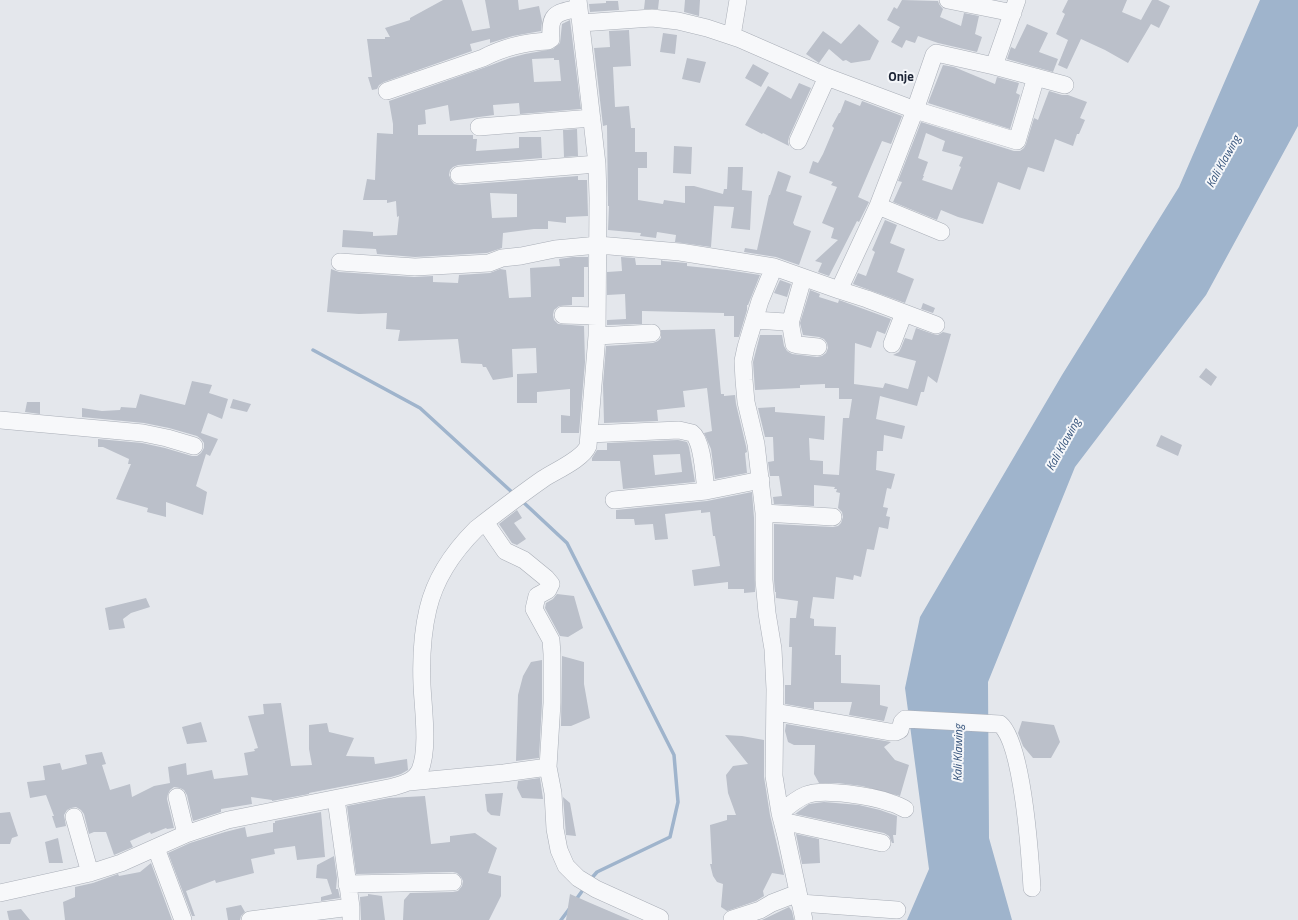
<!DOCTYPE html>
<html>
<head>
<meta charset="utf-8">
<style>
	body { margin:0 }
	canvas { display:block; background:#e4e7ec }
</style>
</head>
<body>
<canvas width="1298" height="920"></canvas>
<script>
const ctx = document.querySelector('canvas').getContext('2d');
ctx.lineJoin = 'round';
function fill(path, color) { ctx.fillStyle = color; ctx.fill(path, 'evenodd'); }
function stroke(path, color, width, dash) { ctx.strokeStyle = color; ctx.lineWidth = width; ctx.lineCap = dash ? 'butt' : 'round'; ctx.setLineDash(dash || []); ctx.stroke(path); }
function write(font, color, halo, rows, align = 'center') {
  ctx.font = font + ' "Titillium Web",sans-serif'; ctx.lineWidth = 4; ctx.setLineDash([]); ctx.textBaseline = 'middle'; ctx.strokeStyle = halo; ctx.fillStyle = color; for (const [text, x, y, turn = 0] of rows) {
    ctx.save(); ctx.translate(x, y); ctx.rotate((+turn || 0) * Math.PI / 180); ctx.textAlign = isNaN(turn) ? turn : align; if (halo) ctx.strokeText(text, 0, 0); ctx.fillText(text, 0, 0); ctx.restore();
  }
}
fill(new Path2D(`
	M1260 0H1298V126L1206 295 1075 467 988 682 989 838 1012 920H907L929 869 905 688 920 617 1062 375 1179 187Z`), '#9fb4cc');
stroke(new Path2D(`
	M313 350 420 408 514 494
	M522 501 567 543 674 755 678 802 670 837 597 872 590 880
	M575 901 585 887
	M561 920 570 908`), '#9fb4cc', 3.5);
fill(new Path2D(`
	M443 0H462L472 31 490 28 485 0H518L519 10 539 6 542 21 541 31 513 36 490 43V39L470 44 472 51 384 82 379 85 377 89 372 90 368 77H372L367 39H385V37H390L385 28 410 20V18Z
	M645 0H659L658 9H644Z
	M685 0H700L699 16 684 12Z
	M902 0 938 1 939 4 943 9 940 17 961 26 964 13 979 16 975 34 982 37 977 52 938 43 918 36 915 43 906 40 902 48 891 42 900 27 887 20 894 7 897 9Z
	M1068 0H1127L1122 12 1141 20 1152 0H1158L1170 6 1159 28 1151 24 1128 63 1105 50 1081 39 1067 69 1058 65 1068 40 1056 34 1065 14 1062 12Z
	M606 1H618L619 10 590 12 589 4 606 3Z
	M570 20 581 109 520 114 519 103 493 105 494 115 450 121 448 105 425 110 426 124 418 125V135H473V139H477L476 151 519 148V137H541L542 158 458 165 453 167 450 170 449 175 451 180 454 184 460 185 578 176V180H587L588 216 566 217V223L548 221V229H534L503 233 502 248 487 253 415 257 377 254 376 249 342 247 343 230 373 232V236L397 235 399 216 397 217 396 201 387 203V200H363L367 179 375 180 377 133 393 134V124L389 101 486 67 510 58 525 54 553 49 560 43 562 24ZM554 58V60H559L561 81 534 82 532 59ZM490 193 517 194V217L492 218Z
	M859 24 879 41 870 60 851 63 846 60 843 61 829 49 819 63 806 54 823 31 841 44Z
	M1027 24 1048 33 1039 52 1058 59 1053 72 1007 59 1011 47 1015 49Z
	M629 30 631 66 613 67 615 107 629 106 631 128H635V152H647V168H638V200L663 204 664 200 685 203V186H694L723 194 724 189H727L728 167H743L742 190 752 191 750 230 731 228 734 207 714 206 711 247 675 242 676 235 657 232 656 238 640 236 641 233 608 230 609 206H608L607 125 603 126 594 48 610 47 609 31Z
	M663 33 677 35 675 54 660 52Z
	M687 58 706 62 700 83 682 79Z
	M753 64 769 73 761 87 745 78Z
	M943 65 954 67 995 84 997 77 1019 83 1016 93 1020 95 1010 129 928 103Z
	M799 83 811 88 789 137 788 142 789 146 763 133 762 134 745 125 768 86 791 99Z
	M1049 91 1062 95H1068L1087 102 1080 118 1085 120 1079 134H1077L1073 146 1055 139 1044 172 1028 167 1020 190 998 182 983 224 958 217 941 210 937 220 893 202 902 182 898 181 921 122 1014 151H1020L1024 148 1026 144 1034 118 1038 120ZM926 133 945 141 942 151 963 157 959 166 961 167 952 190 922 180 924 176H923L928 162 918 158Z
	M845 100 860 106 862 101 902 116 891 144 882 141 858 197 869 202 859 222 857 221 829 276 818 272 822 263 815 261 838 240 831 238 834 228 822 223 837 187 831 185 833 182 809 173 813 161 818 163 823 154 834 128 832 126 839 113H840Z
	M577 129 578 156 564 157 563 130Z
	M674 146 692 147 691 174 673 173Z
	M778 171 791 176 786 191 802 196 793 223 794 224V225L811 231 799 265 776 257 744 252 745 248 757 250 769 195H770Z
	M885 220 897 225 890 243 905 249 897 272 914 279 905 303 853 284 858 273 866 276 875 252 872 250Z
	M573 257H588V267H584V297H572V305L559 306 554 310 553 315 554 320 558 324 584 326 585 362 579 433H561V415L570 416V389L537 392V403H517V374L537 373 536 348 512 349 513 377 493 380 486 367H483L482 364 461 363 458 339 398 341 400 330 386 329 387 313 359 314 327 312 331 269 339 272 414 277 433 276V282L458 283 459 275 490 273 500 269 506 270 509 298 531 297 530 268 560 266 559 259Z
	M621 257 635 258 636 265H661V260L663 261 687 263V266L727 270 760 275 748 305H747V310L739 337H734V316H724V313L642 311V324L607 325V320L626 319 625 294 607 295V272L622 271Z
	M780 280 791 284 787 297 774 293Z
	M810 290 820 294 819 297 838 303 839 300 891 319 885 334 877 331 871 348 855 343 854 384 883 388 885 383 908 389 916 361 893 355 899 352 901 348 905 338 912 340 916 328 933 334 938 335 943 332 951 334 937 383 928 376 924 392H921L917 406 880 396 876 419 905 426 902 439 884 435 883 451H877L876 470 895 474 891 489 887 488 883 507 888 508 886 516 890 517 888 529 879 527 874 550 867 549 861 577 854 575 853 580 836 577 834 599 813 597 810 618 814 619V626L836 627 835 655H841V683L880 685V705L888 707 884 721 849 715 852 702H814V709L785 704V685H791L792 647H789L790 618H796L798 601 776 598V592H775L774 580V524L833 527 838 526 841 523 843 517 842 512 838 508 840 493 836 492 837 489H834L835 487 814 485V506L774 504 773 497 782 496 779 476H770L768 462 774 461 773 437H765L758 408 775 407V412L825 416 824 440 809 438 810 460 823 461V474L839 475 843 418H849L852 399H839V388H825V384L800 385V388L755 390 753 362 760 335H782L784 346 787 351 792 354 817 357 822 356 826 353 828 348 827 343 824 339 819 337 803 335 800 323Z
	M923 303 935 308 933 313 921 309Z
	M715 329 721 394H724V396L735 395 736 404 746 446 747 452 745 453 747 473 715 479 711 449 704 433 712 431 707 388 683 391 685 407 657 410 658 421 604 423 603 384 606 346 653 343 658 341 661 338V330Z
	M1206 368 1217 377 1211 386 1199 377Z
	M192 381 212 385 209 393 228 399 222 419 208 413 201 433 218 439 210 456 206 454 196 486 207 492 203 515 166 502V517L147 512 148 508 116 499 131 464H128L129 459 103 447H98V439L142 443 165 448 192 456H197L201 453 204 448V443L201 439 197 436 169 428 144 423 82 417V408L102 411 120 410 121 407 136 408 140 394 185 405Z
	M233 399 251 404 247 412 230 408Z
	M27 402H40V414L25 412Z
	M1161 435 1182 445 1178 456 1156 446Z
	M678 440 687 442 689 447 695 482 623 489 620 461H592V458L597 450H607V443ZM680 454 682 472 655 475 653 455Z
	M752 492 754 518 755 592 744 593V589H728V582L694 586 692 570 720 566 715 536H713L710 512 701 513V510L665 514 668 539 655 540 653 524 635 525 634 519H616V510L707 501Z
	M517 510 522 518 514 523 526 539 517 545 512 543 499 524Z
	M557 594 574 596 583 628 568 637 560 636 545 608 546 603 553 599Z
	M146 598 150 607 131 613 123 619 125 628 109 630 105 608Z
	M562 656 584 662V684L590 718 571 726H561Z
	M542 660V703L539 758 516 761 518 695 523 676 531 662Z
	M281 703 291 766 312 765 309 749V725L327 723 329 732 354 738 346 756 374 757 375 764 407 759 408 770 401 774 391 777 309 793V794L272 801V800L251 797 252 804 221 809V812L193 821 187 795 184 790 180 788 174 787 170 790 168 794 167 799 174 828 167 829 166 828 151 834 150 832 130 841 133 847 114 855 106 832H94L89 834 84 814 81 810 76 807 71 808 67 810 64 815 66 826 56 828 52 816H54L46 795 30 798 27 782 45 780 43 766 60 763 62 770 87 764 85 755 102 752 106 764 102 765 110 790 130 784 132 797 154 786 170 783 168 767 186 763 187 775 212 770 214 779 248 775 244 753 255 751 254 749 258 748 248 716 264 714 263 704Z
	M1022 721 1054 725 1060 742 1051 758H1033L1023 746 1018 733Z
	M201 722 207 742 187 744 182 727Z
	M786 724 891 742 884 747 895 760 909 765 900 796 862 786 837 783H819L814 774 815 745H794L788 742 785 731Z
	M725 735 742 736 764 740V777L770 815 784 875 772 873 763 891 764 896 756 901 727 911 721 907 723 884 717 882 713 876 710 864H712L710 825 727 820V815H736L728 793 726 775 733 766 748 764Z
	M540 778 543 799 522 798 517 788 518 781Z
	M503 793 500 816 491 815 487 811 485 794Z
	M425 796 431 844 450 842V836L475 833 497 848 488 873 501 876V896L489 920H403L404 900 410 893 453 892 458 891 462 886 463 881 461 877 457 873 453 872 356 874 347 806 389 798Z
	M563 797 570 803 576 836 566 835Z
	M824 802 859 805 880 810 897 816 896 835H893L894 843H892L889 836 884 833 795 814 809 804Z
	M10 812 18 836 12 838 10 844H0V813Z
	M321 812 325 857 297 860 295 846 274 849 275 854 251 859 254 873 216 883 215 880 186 891 195 916H192L168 853 190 843 225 832 245 827 247 837 273 832V823H275V821Z
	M796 834 819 839 820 863 802 864Z
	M58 838 63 863H49L45 842Z
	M334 856 337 878 336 889H338L340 898 321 901V897L332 894 327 879 316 878 317 865Z
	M151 863 172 920H65L63 902 75 897V887L93 883 118 874 119 876 140 872Z
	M368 894 382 896 385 920H361L360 897 368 896Z
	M570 894 588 902 630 920H566Z
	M241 905 245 912 241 916 240 920H228L226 908Z
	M789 907 792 911 794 920H762Z
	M21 909 30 920H9L7 911Z`), '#bbc0ca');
const minor = new Path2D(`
	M948 0 1013 13
	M581 23 652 18 678 21 707 28 740 39 827 77 915 110 1017 141 1036 77
	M732 36 738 0
	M994 66 1065 85
	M387 91 483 58C504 47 525 42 548 41L551 39C549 13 556 13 579 8
	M479 127 592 118
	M798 141 827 77
	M459 175 597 164
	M878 206 941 232
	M340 262 415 267 489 263 502 258 521 256 555 249 598 245 680 252 774 267 760 301 746 347 743 361 744 380 746 402 756 444 764 513V580L767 613 773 649 775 689 774 776 780 813 786 836 804 920
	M774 267 839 290 878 206 915 110 934 55 936 53 994 66 1017 0
	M839 290 867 299 936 325
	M563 315 597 316
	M755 320 785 322 791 320 803 278
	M790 321 794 344 798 345 818 347
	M597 336 652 333
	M892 344 904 313
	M0 420 143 433 167 438 194 446
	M589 434 679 430 692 433C703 441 704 477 706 491
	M614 500 706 491 761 480
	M764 513 833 517
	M775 712 890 732H896L900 730 902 722 905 719 1000 724C1023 743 1030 855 1032 888
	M548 767 553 793 555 829 559 850 566 866 578 878 596 889 660 918
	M409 782 504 773 548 767 552 703V654L551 640 534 609 537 596 548 590 551 584 546 578 524 560 505 551 485 522
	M177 797 186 834
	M336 799 351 907V920
	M780 813C788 806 796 799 806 795 823 788 873 796 891 803 896 804 901 807 905 809
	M74 817 90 873
	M782 821 882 843
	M156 848 183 920
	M347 884 453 882
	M0 893 90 873 121 863 186 834 228 820 393 787C404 784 415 781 420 770 429 749 423 708 422 685 421 660 422 634 428 609 435 579 454 551 476 529 498 512 520 495 543 479 555 471 583 459 588 446L597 336 598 198 597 164 578 0
	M800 903 897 910
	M732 919 760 910 772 903 798 893
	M250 920 351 907`);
stroke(minor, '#a9aeb7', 18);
stroke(minor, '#f7f8fa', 17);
write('italic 12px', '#34527a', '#f4f6f9', [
	["Kali Klawing",1224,162,-61],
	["Kali Klawing",1064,445,-61],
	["Kali Klawing",959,753,-89]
]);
write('bold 13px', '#1d2536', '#f4f6f9', [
	["Onje",901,78]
]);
</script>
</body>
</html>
